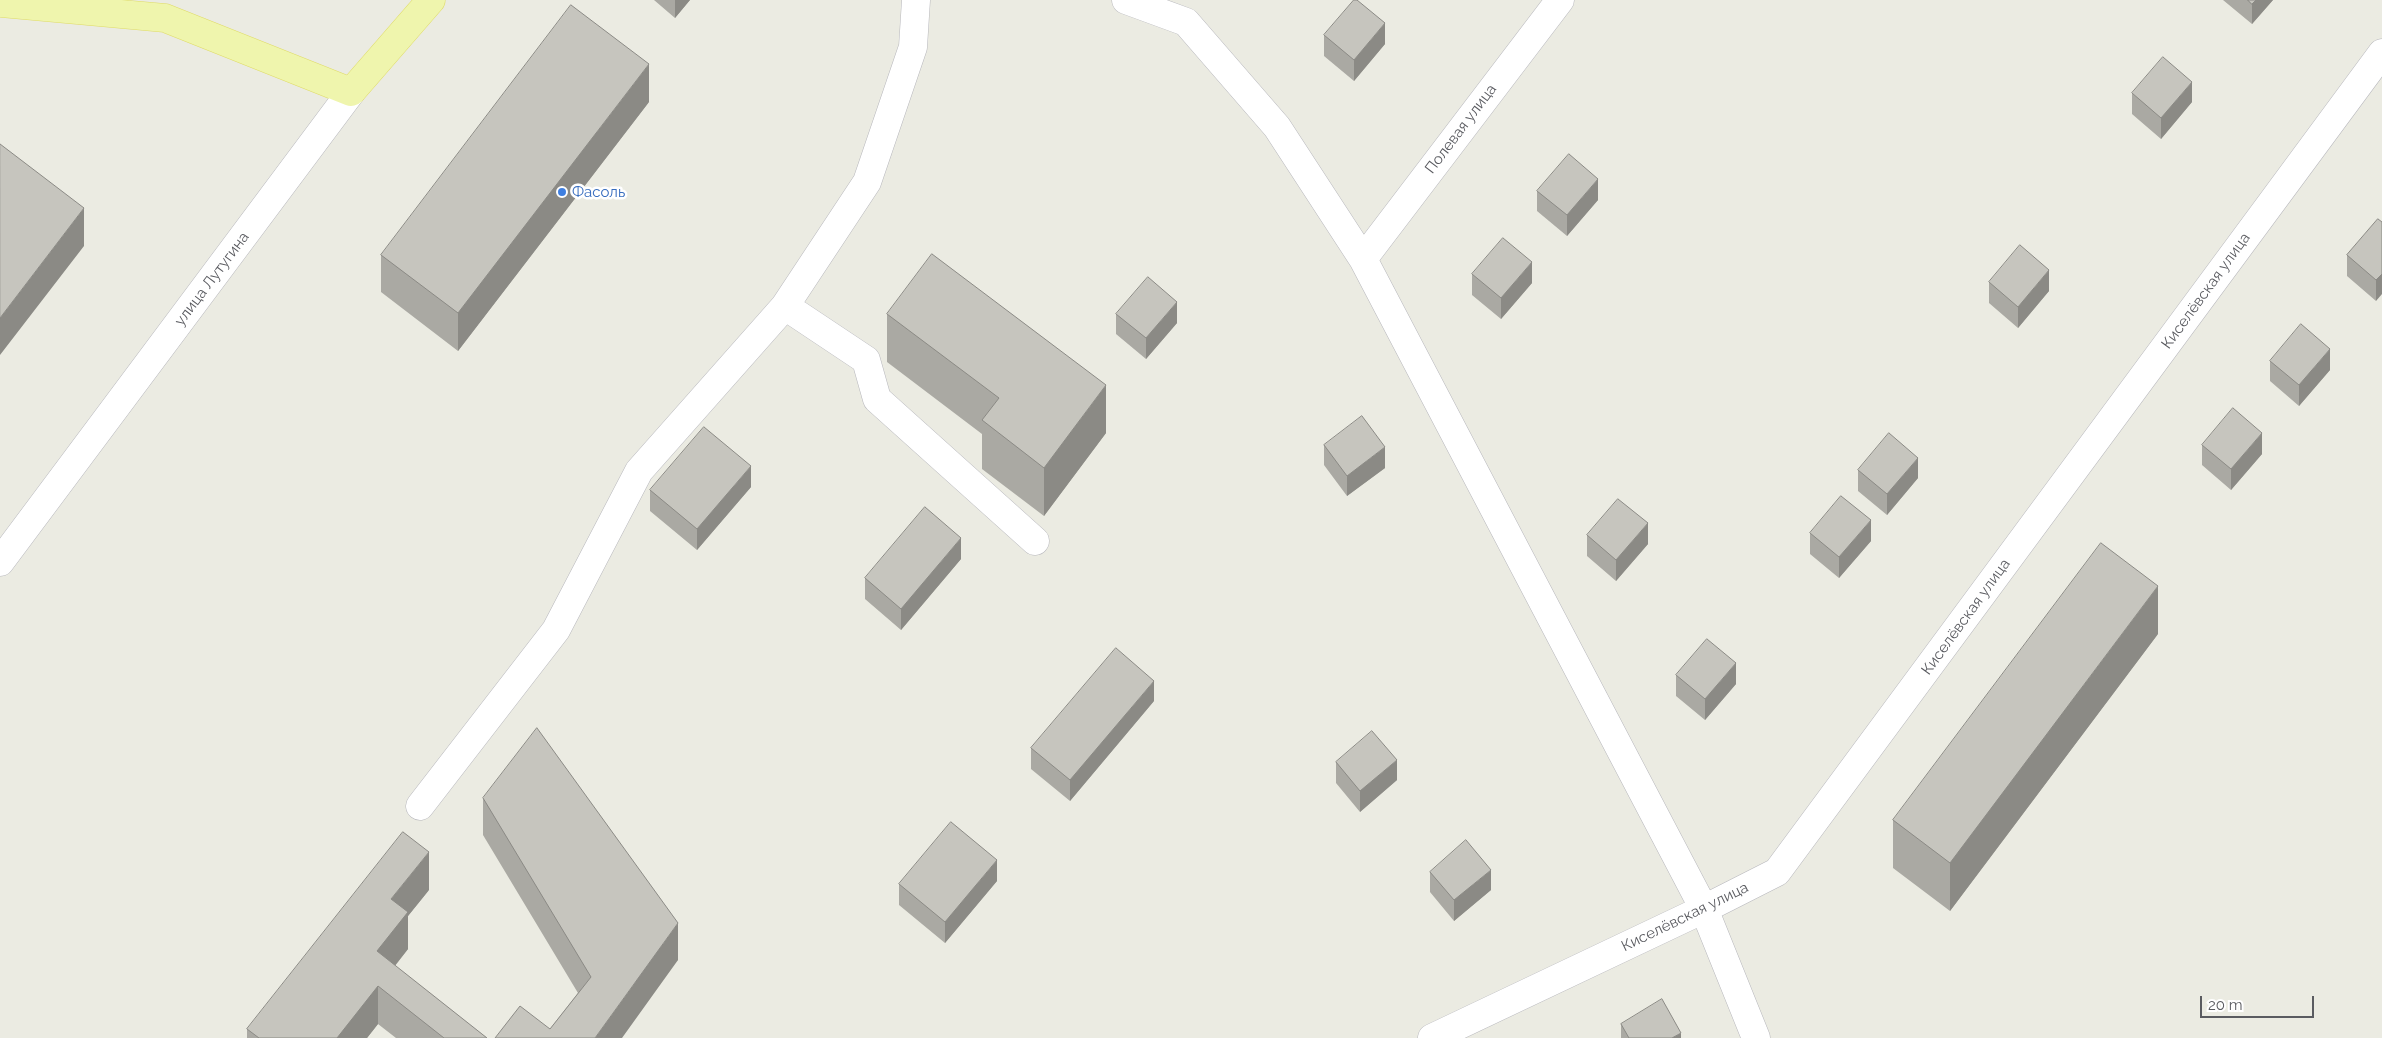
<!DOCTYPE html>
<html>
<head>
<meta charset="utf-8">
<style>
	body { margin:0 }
	#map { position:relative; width:2382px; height:1038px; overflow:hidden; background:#ebebe2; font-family:Raleway,sans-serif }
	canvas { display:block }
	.scale { position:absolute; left:2200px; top:996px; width:114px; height:22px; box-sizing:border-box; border:2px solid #5a5b60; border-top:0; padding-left:6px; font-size:15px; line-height:18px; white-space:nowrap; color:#5a5b60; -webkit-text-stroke:4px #fff; paint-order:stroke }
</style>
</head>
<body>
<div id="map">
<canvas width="2382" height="1038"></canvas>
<div class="scale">20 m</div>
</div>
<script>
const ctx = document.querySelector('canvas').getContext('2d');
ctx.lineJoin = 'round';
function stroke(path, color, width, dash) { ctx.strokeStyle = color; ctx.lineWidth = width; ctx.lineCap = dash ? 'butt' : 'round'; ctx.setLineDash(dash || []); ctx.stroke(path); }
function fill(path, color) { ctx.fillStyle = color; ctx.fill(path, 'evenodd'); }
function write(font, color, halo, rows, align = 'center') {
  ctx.font = font + ' Raleway,sans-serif'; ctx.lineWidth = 5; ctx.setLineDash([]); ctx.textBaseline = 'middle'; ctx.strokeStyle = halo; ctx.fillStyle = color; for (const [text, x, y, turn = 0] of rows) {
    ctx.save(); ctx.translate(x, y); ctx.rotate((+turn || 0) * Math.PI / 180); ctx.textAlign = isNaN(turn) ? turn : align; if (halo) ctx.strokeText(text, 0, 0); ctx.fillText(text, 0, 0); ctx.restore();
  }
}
const minor = new Path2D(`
	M1126 0 1186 22 1277 127 1363 259 1704 909 1756 1038
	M1363 259 1560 0
	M785 306 866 360 877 399 1035 541
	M0 562 351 92
	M420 806 556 630 639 471 785 306 867 182 913 47 916 0
	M1432 1038 1704 909 1777 872 2382 53`);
const major = new Path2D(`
	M0 3 165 18 351 92 431 0`);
stroke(minor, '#b7b7bc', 29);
stroke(major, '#dfdb66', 29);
stroke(minor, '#fff', 28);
stroke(major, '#eff5ad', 28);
fill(new Path2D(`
	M654 0H690L675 18Z
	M2223 0H2273L2252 24Z
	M1324 35 1385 44 1354 81 1324 56Z
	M2132 93 2192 102 2161 139 2132 114Z
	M649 102 458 351 381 292V255Z
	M1537 191 1598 200 1567 236 1537 211Z
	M2378 219 2376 301 2347 276V255Z
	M1472 274 1532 283 1501 319 1472 295Z
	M1989 282 2049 291 2018 328 1989 303Z
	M887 314 1106 433 1044 516 982 469V434L887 362Z
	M1116 314 1177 323 1146 359 1116 334Z
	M2270 361 2330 370 2299 406 2270 381Z
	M1324 445 1385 468 1347 496 1324 465Z
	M2202 445 2262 454 2231 490 2202 465Z
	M1858 470 1918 478 1887 515 1858 491Z
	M751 487 697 550 650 511V490Z
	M1810 533 1871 541 1839 578 1810 554Z
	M1587 535 1648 544 1616 581 1587 556Z
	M961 559 901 630 865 599V578Z
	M2158 634 1950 911 1893 868V820Z
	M1676 675 1736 684 1705 720 1676 696Z
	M1154 701 1070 801 1031 769V748Z
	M1336 762 1397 780 1360 812 1336 783Z
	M483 798 678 960 550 1029 578 993 483 835Z
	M1430 872 1491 890 1454 921 1430 892Z
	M997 881 945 943 899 905V884Z
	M429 890 408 916V949L395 966 487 1038H396L378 1024 367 1038H247V1029Z
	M1621 1024 1681 1038H1621Z`), '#aaa9a3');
fill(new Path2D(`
	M675 0H690L675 18Z
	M2256 0H2273L2252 24V4Z
	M1385 23V44L1354 81V60Z
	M649 64V102L458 351V313Z
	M2192 82V102L2161 139V118Z
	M1598 179V200L1567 236V215Z
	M84 208V246L0 355V318Z
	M1532 262V283L1501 319V298Z
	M2049 270V291L2018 328V307Z
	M2382 274V294L2376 301V280Z
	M1177 302V323L1146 359V338Z
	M2330 349V370L2299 406V385Z
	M1106 385V433L1044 516V468Z
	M2262 433V454L2231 490V469Z
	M1385 447V468L1347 496V476Z
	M1918 458V478L1887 515V494Z
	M751 466V487L697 550V529Z
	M1871 520V541L1839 578V557Z
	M1648 523V544L1616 581V560Z
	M961 538V559L901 630V609Z
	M2158 586V634L1950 911V863Z
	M1736 663V684L1705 720V699Z
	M1154 681V701L1070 801V780Z
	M1397 760V780L1360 812V791Z
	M429 852V890L408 916V949L378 987V1024L367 1038H337L377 951 391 899Z
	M997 860V881L945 943V922Z
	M1491 870V890L1454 921V900Z
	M678 923V960L622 1038H595Z
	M1681 1033V1038H1672Z`), '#8b8a85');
const building = new Path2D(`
	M1354 0H1357L1385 23 1354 60 1324 35Z
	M2248 0H2256L2252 4Z
	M571 5 649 64 458 313 381 255Z
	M2163 57 2192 82 2161 118 2132 93Z
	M0 144 84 208 0 318Z
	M1569 154 1598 179 1567 215 1537 191Z
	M2378 219 2382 222V274L2376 280 2347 255Z
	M1503 238 1532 262 1501 298 1472 274Z
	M2020 245 2049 270 2018 307 1989 282Z
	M932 254 1106 385 1044 468 982 420 999 398 887 314Z
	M1148 277 1177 302 1146 338 1116 314Z
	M2301 324 2330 349 2299 385 2270 361Z
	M2233 408 2262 433 2231 469 2202 445Z
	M1362 416 1385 447 1347 476 1324 445Z
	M704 427 751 466 697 529 650 490Z
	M1889 433 1918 458 1887 494 1858 470Z
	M1841 496 1871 520 1839 557 1810 533Z
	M1618 499 1648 523 1616 560 1587 535Z
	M925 507 961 538 901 609 865 578Z
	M2101 543 2158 586 1950 863 1893 820Z
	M1707 639 1736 663 1705 699 1676 675Z
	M1116 648 1154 681 1070 780 1031 748Z
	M537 728 678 923 595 1038H495L520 1006 550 1029 591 977 483 798Z
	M1372 731 1397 760 1360 791 1336 762Z
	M951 822 997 860 945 922 899 884Z
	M403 832 429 852 391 899 408 912 377 951 487 1038H444L378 986 337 1038H259L247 1029Z
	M1466 840 1491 870 1454 900 1430 872Z
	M1662 999 1681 1033 1672 1038H1629L1621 1024Z`);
fill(building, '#c6c5be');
stroke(building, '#8b8a85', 1);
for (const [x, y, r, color] of [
	[562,192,5,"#3f7fe0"]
]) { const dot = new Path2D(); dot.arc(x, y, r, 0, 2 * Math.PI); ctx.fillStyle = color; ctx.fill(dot); stroke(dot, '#fff', 2); }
write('15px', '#5a5b60', '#fff', [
	["Полевая улица",1461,129,-53],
	["улица Лутугина",212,279,-53],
	["Киселёвская улица",2206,291,-54],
	["Киселёвская улица",1966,617,-54],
	["Киселёвская улица",1685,917,-26]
]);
write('15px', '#366cbe', '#fff', [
	["Фасоль",572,192]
], 'left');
</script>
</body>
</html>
